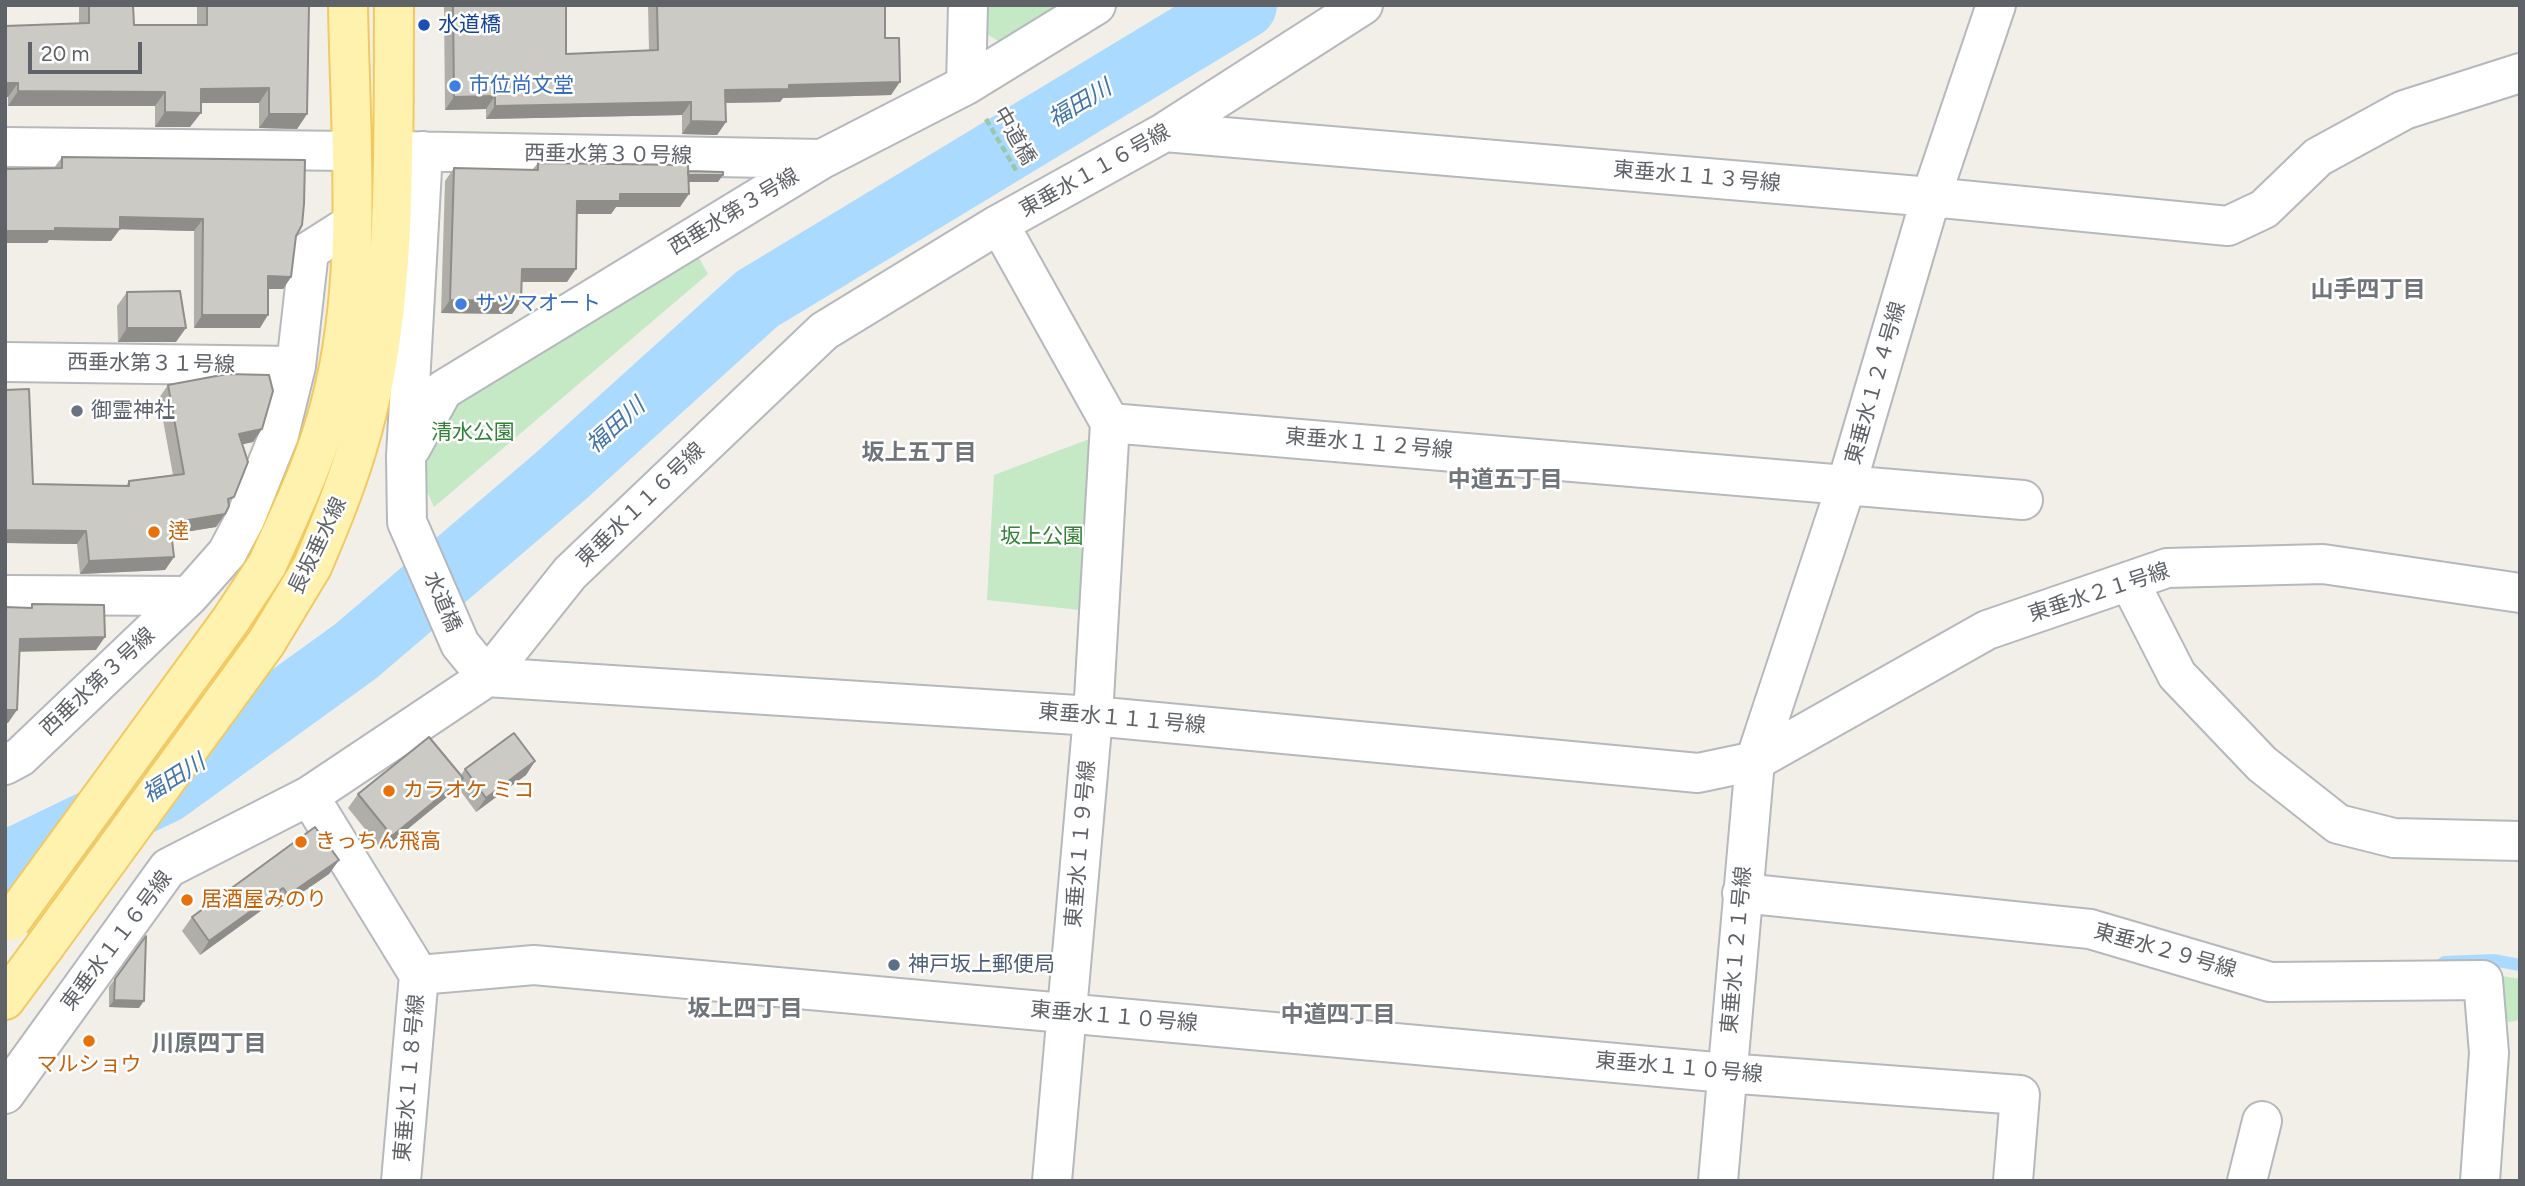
<!DOCTYPE html>
<html>
<head>
<meta charset="utf-8">
<style>
	body { margin:0 }
	#map { position:relative; width:2525px; height:1186px; overflow:hidden; background:#f1efe8; font-family:Figtree,sans-serif }
	canvas { display:block }
	.frame { position:absolute; inset:0; border:7px solid #5f6368; pointer-events:none }
	.scale { position:absolute; left:28px; top:42px; width:114px; height:32px; box-sizing:border-box; border:4px solid #5f6368; border-top:0; padding-left:9px; font-size:21px; line-height:24px; white-space:nowrap; color:#5f6368; -webkit-text-stroke:5px #fff; paint-order:stroke }
</style>
</head>
<body>
<div id="map">
<canvas width="2525" height="1186"></canvas>
<div class="frame"></div>
<div class="scale">20 m</div>
</div>
<script>
const ctx = document.querySelector('canvas').getContext('2d');
ctx.lineJoin = 'round';
function fill(path, color) { ctx.fillStyle = color; ctx.fill(path, 'evenodd'); }
function stroke(path, color, width, dash) { ctx.strokeStyle = color; ctx.lineWidth = width; ctx.lineCap = dash ? 'butt' : 'round'; ctx.setLineDash(dash || []); ctx.stroke(path); }
function write(font, color, halo, rows, align = 'center') {
  ctx.font = font + ' Figtree,"Noto Sans JP",sans-serif'; ctx.lineWidth = 5; ctx.setLineDash([]); ctx.textBaseline = 'middle'; ctx.strokeStyle = halo; ctx.fillStyle = color; for (const [text, x, y, turn = 0] of rows) {
    ctx.save(); ctx.translate(x, y); ctx.rotate((+turn || 0) * Math.PI / 180); ctx.textAlign = isNaN(turn) ? turn : align; if (halo) ctx.strokeText(text, 0, 0); ctx.fillText(text, 0, 0); ctx.restore();
  }
}
fill(new Path2D(`
	M988 5H1063L1002 43 988 35Z
	M699 258 708 274 434 507 422 480 441 415Z
	M1100 435 1089 611 987 600 994 475Z
	M2497 975 2520 979V1020L2497 1024Z`), '#c5e8c5');
stroke(new Path2D(`
	M2444 962 2493 960 2520 965`), '#aadaff', 12);
stroke(new Path2D(`
	M5 866 165 789 356 651 562 475 757 299 1243 5`), '#aadaff', 68);
const minor = new Path2D(`
	M966 85 968 5
	M1165 132 1931 197 2228 226 2264 209 2318 157 2404 110 2520 73
	M5 147 350 151
	M398 151 822 159
	M423 151 406 456 407 522 460 644 487 677 1093 716 1698 773 1755 761 1987 630 2167 568 2323 564 2520 593
	M999 224 1110 423 2023 500
	M5 362 296 366
	M411 448 443 390 822 159 966 85 1096 5
	M2129 581 2177 675 2262 764 2338 824 2394 838 2520 841
	M5 595 189 596
	M5 765 20 757 189 596 227 553 245 519 279 435 296 366 309 251 350 225
	M309 796 419 975 534 965 1726 1073 2020 1095 2013 1181
	M1742 893 2090 929 2270 982 2483 980 2489 1053 2480 1181
	M5 1094 168 868 309 796 487 677 570 573 824 331 999 224 1165 132 1363 5
	M401 1181 419 975
	M1052 1181 1093 716 1110 423
	M1718 1181 1755 761 1847 483 1931 197 1996 5
	M2247 1181 2262 1121`);
const major = new Path2D(`
	M267 565C291 512 317 459 331 402 364 277 350 134 348 5
	M312 567C334 516 354 466 367 412 398 285 393 136 394 5
	M5 1000 45 946`);
stroke(minor, '#b5b8bc', 42);
stroke(major, '#f2c960', 42);
stroke(new Path2D(`
	M986 119 1017 172`), '#9cc7a9', 4.5, [7, 3.5]);
stroke(minor, '#fff', 38);
stroke(major, '#fff2af', 38);
const majorBridge = new Path2D(`
	M11 921 230 621 267 565
	M45 946 266 643 312 567`);
stroke(majorBridge, '#f2c960', 42, []);
stroke(majorBridge, '#fff2af', 38);
fill(new Path2D(`
	M79 5H133L134 25H197V5H309L307 114 297 129 259 128V103H201L190 127H155V106H8V97H5V26L79 23Z
	M444 5H602L566 6V54L649 50 648 5H885V38L891 95 783 98 780 102 726 103V122L717 135 682 134V115L486 119V109L445 110Z
	M62 157 296 236 291 277 283 289H268L260 328H194V231L120 229 111 241 49 240 47 243H5V169L54 168Z
	M538 163 688 171 718 182H688L680 207H616L611 214H577L567 282H521V301L512 314 441 313 445 181 454 168 532 170Z
	M127 292 176 342H118L117 306Z
	M168 385 262 429 253 442 242 444 229 504 225 514 216 527 171 534 174 557 165 570 80 574 77 544 5 543V390L33 484 126 486 129 481 173 475 159 398Z
	M535 761 526 775 476 812 457 786 453 792 382 850 348 808 358 794 461 775 465 769Z
	M339 860 329 874 278 909 273 902 200 955 182 931 192 917Z
	M146 936 139 1008 109 1007V987Z`), '#afaea9');
fill(new Path2D(`
	M900 82 891 95 783 98 780 102 716 103 725 90 789 85Z
	M5 83H18L8 97H5Z
	M269 88 259 103H190L201 89Z
	M18 91 165 92 155 106H8Z
	M495 96 486 109 445 110 454 97Z
	M691 102 682 115 486 119 495 106Z
	M165 112 201 113 190 127H155Z
	M269 114H307L297 129 259 128Z
	M691 121 726 122 717 135 682 134Z
	M688 175H723L718 182H683Z
	M620 194H689L680 207H616L611 214H568L577 201Z
	M120 217 203 219 194 231 111 229Z
	M55 228 120 229 111 241 49 240 47 243H5V231Z
	M522 269H576L567 282H513Z
	M268 276 291 277 283 289H260Z
	M450 300 521 301 512 314 441 313Z
	M202 315H268L260 328H194Z
	M127 328H186L176 342H118Z
	M262 429 253 442 230 447 239 434Z
	M225 514 216 527 161 536 170 523Z
	M5 530 86 531 77 544 5 543Z
	M174 557 165 570 80 574 89 561Z
	M105 637 96 650 11 652 20 639Z
	M5 710H17L8 723H5Z
	M535 761 526 775 476 812 486 798Z
	M463 778 453 792 382 850 392 836Z
	M339 860 329 874 278 909 288 895Z
	M283 888 273 902 200 955 209 941Z
	M114 1000 144 1001 139 1008 109 1007Z`), '#8f8d8a');
const building = new Path2D(`
	M89 5H133L134 25H207V5H309L307 114H269V88L201 89V113L165 112V92L18 91V83H5V26L89 23Z
	M453 5H566V54L658 50 657 5H885V38H899L900 82 789 85V89L725 90 726 122 691 121V102L495 106V96L454 97Z
	M62 157 305 160 304 204 302 225 296 236 291 277 268 276V315H202L203 219 120 217V229L55 228V231H5V169L62 168Z
	M538 163 688 165 689 194H620V201H577L576 269H522L521 301 450 300 454 168 538 170Z
	M688 171 723 172V175H688Z
	M180 291 186 328H127V292Z
	M227 374 269 375 273 391 262 429 239 434 248 462 234 497 228 499 229 506 225 514 170 523 174 557 89 561 86 531 5 530V390L29 389 33 484 129 486V481L184 474 168 385Z
	M32 604 104 605 105 637 20 639 17 710H5V607L32 608Z
	M514 733 535 761 486 798 465 769Z
	M429 737 463 778 392 836 358 794Z
	M315 827 339 860 288 895 283 888 209 941 192 917Z
	M146 936 144 1001 114 1000 115 979Z`);
fill(building, '#cccac5');
stroke(building, '#8f8d8a', 2);
for (const [x, y, r, color] of [
	[424,25,7,"#1a4fb4"],
	[455,86,7,"#3f7fe0"],
	[461,304,7,"#3f7fe0"],
	[77,411,7,"#6b7280"],
	[154,532,7,"#e8710a"],
	[389,791,7,"#e8710a"],
	[301,842,7,"#e8710a"],
	[187,900,7,"#e8710a"],
	[894,965,7,"#5c6f8a"],
	[89,1041,7,"#e8710a"]
]) { const dot = new Path2D(); dot.arc(x, y, r, 0, 2 * Math.PI); ctx.fillStyle = color; ctx.fill(dot); stroke(dot, '#fff', 2.5); }
write('21px', '#164399', '#fff', [
	["水道橋",438,25]
], 'left');
write('21px', '#366cbe', '#fff', [
	["市位尚文堂",469,86],
	["サツマオート",475,304]
], 'left');
write('21px', '#5f6368', '#fff', [
	["中道橋",1014,136,60],
	["西垂水第３０号線",608,155,1],
	["東垂水１１６号線",1095,171,-29],
	["東垂水１１３号線",1697,177,5],
	["西垂水第３号線",734,212,-31],
	["西垂水第３１号線",151,364,1],
	["東垂水１２４号線",1876,383,-74],
	["東垂水１１２号線",1369,444,5],
	["東垂水１１６号線",641,505,-44],
	["長坂垂水線",318,546,-64],
	["東垂水２１号線",2099,593,-18],
	["水道橋",442,602,67],
	["西垂水第３号線",98,682,-43],
	["東垂水１１１号線",1122,719,5],
	["東垂水１１９号線",1081,844,-85],
	["東垂水１１６号線",117,941,-53],
	["東垂水１２１号線",1737,950,-85],
	["東垂水２９号線",2165,951,16],
	["東垂水１１０号線",1114,1017,5],
	["東垂水１１０号線",1679,1068,5],
	["東垂水１１８号線",410,1078,-85]
]);
write('21px', '#5b616d', '#fff', [
	["御霊神社",91,411]
], 'left');
write('21px', '#348238', '#fff', [
	["清水公園",473,433],
	["坂上公園",1042,537]
]);
write('21px', '#c56008', '#fff', [
	["逹",168,532],
	["カラオケ ミコ",403,791],
	["きっちん飛高",315,842],
	["居酒屋みのり",201,900],
	["マルショウ",89,1065,"center"]
], 'left');
write('21px', '#4e5e75', '#fff', [
	["神戸坂上郵便局",908,965]
], 'left');
write('italic 23px', '#4174aa', '#fff', [
	["福田川",1080,104,-31],
	["福田川",616,426,-42],
	["福田川",174,779,-32]
]);
write('bold 23px', '#70757a', '#fff', [
	["山手四丁目",2368,290],
	["坂上五丁目",919,453],
	["中道五丁目",1505,480],
	["坂上四丁目",745,1009],
	["中道四丁目",1338,1015],
	["川原四丁目",209,1044]
]);
</script>
</body>
</html>
